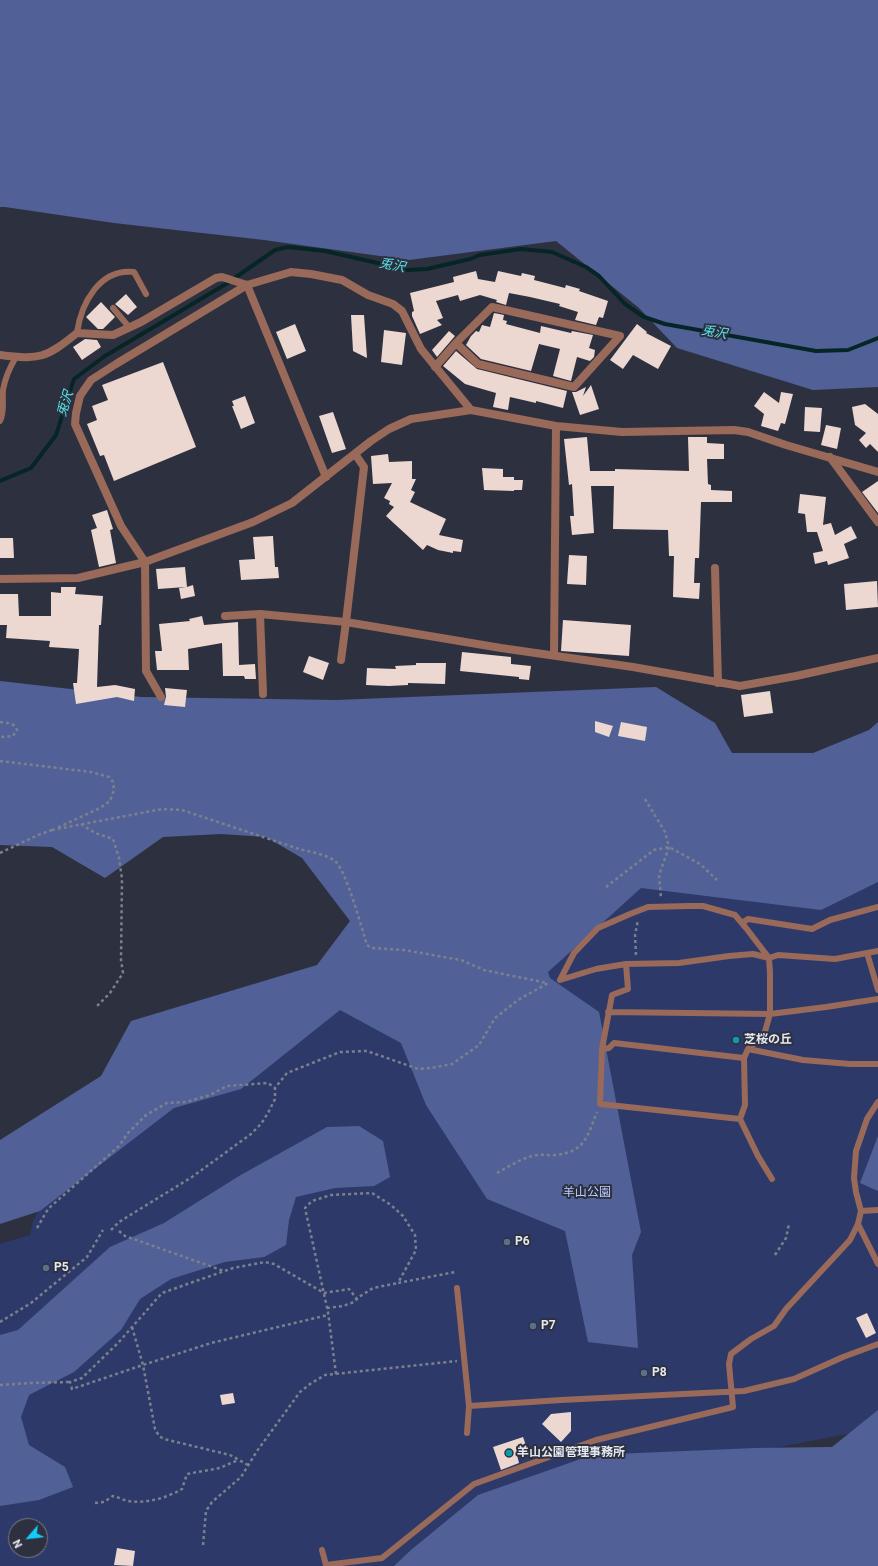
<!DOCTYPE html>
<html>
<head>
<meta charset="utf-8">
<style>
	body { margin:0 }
	#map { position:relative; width:878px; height:1566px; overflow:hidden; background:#2d313f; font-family:Roboto,sans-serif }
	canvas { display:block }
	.north { position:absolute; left:8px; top:1518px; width:40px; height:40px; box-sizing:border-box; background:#2d313f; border:1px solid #777a86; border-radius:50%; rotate:242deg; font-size:11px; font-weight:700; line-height:16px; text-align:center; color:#e5e8f1 }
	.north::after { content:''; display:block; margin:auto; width:14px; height:18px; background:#14cafb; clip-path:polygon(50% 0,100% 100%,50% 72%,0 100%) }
</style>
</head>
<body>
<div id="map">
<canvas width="878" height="1566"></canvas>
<div class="north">N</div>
</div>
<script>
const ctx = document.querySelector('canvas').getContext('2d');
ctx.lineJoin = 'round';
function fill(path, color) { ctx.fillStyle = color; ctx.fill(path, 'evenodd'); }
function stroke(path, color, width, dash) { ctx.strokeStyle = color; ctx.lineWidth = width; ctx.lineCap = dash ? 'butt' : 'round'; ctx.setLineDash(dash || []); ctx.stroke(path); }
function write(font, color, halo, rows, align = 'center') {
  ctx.font = font + ' Roboto,"Noto Sans JP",sans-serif'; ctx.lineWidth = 4; ctx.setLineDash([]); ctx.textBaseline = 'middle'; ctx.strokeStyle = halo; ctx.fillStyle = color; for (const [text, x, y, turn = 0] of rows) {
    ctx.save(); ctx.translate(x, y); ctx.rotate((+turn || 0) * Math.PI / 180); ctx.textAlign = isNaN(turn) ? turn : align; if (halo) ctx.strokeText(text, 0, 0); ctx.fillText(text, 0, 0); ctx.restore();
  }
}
fill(new Path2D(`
	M627 817 878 836V1428L717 1459 489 1566H0V1244L30 1235 33 1221 41 1207 114 1145ZM16 1526H40V1550H16Z`), '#2d3a69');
fill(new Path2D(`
	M0 0H878V387L813 390 677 348 639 308 556 241 409 260 264 240 114 223 5 207H0Z
	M0 681 141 697 336 700 656 687 715 723 732 753H813L869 730 878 722V882L821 910 641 888 548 972 550 978 599 1012 641 1232 632 1255 638 1348 588 1342 565 1231 487 1199 426 1105 401 1043 340 1010 241 1089 174 1108 40 1211 0 1224V1140L101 1076 131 1021 317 965 350 921 302 858 266 837 221 834 163 837 105 878 52 847 0 845Z
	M359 1126 383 1141 390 1177 374 1186 335 1188 296 1197 289 1220 286 1245 264 1257 225 1262 171 1279 140 1299 121 1330 74 1372 29 1395 21 1417 29 1445 65 1467 73 1487 39 1500 0 1506V1335L18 1330 110 1247 164 1223 239 1176 327 1127Z
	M878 1136V1191L860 1183Z
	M878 1410V1566H394L411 1550 478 1495 592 1455 755 1448 832 1447Z`), '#516198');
stroke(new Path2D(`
	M0 481 31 468 56 435 74 379 105 356 226 284 275 250 288 247 325 251 408 270 427 269 470 259 480 255 521 249 552 252 586 267 599 276 625 304 644 317 665 324 816 351 848 350 878 338`), '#052526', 4);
fill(new Path2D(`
	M476 271 478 279 495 282 498 271 521 276 522 273 535 276 534 280 565 288 566 285 580 289 579 291 608 301 603 318 599 317 596 325 575 320 578 312 559 306 560 304 530 297 509 293 506 305 496 302 497 300 480 295 460 301 458 295 436 301 443 318 437 320 442 325 420 334 412 316V312L414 311 410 293 454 282 453 277Z
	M126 294 137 307 128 315 115 304Z
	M101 302 115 317 103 329H98L86 317Z
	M494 313 504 315 503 320 507 321 506 324 540 333 541 326 571 333 572 331 593 335 589 348 595 350 594 357 590 361 577 357 571 381 553 376 560 349 539 344 531 371 481 359 466 345 471 336 476 331 479 332 482 325 490 327Z
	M351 315H364L367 358 353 351Z
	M295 324 306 351 287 359 276 332Z
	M637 324 647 332 646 333 671 346 658 369 633 355 623 369 610 360Z
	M384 330 406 333 402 365 381 362Z
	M449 331 455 336 437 357 432 350Z
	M85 339 97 340 101 347 82 360 73 347Z
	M456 351 477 369 567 391 563 408 536 401V403L510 397 508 410 493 407 496 393 465 384 443 366Z
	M163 362 196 447 114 481 104 455 100 456 87 424 97 420 92 406 108 400 102 385Z
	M591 385 599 409 580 415 572 392H576L586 387 583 396Z
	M764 392 779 403 781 392 793 394 785 424 781 423 778 431 761 426 764 414 754 406Z
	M245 396 255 423 241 429 232 406H234L232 401Z
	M865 404 878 414V452L870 444 866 448 859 440 866 433 855 425 852 407Z
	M805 407 822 408 820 432 804 431Z
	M333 412 346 449 332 453 319 416Z
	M826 425 841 428 837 449 821 445Z
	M587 437 590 471H615V469L689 471 688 437H707V443L724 444V459H707L708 484 711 485V490L732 491V502H701L699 558H695L694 583H700L699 599 673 597 674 556H669L668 530 613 529 614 486H591L594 533 572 535 570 516H574L572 484 569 485 564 439Z
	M388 454 389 462 412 461V479H416L411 490 415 492 410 502 446 519 439 535 463 540 461 552 453 551V553L438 550 427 545 423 550 386 516 394 507 389 504 390 501 384 498 392 483 373 484 371 456Z
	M482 468 503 469V477H514V480H523L522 490H514V491L484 490Z
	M878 481V513L862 492Z
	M800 494 826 497 823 525 831 523 835 535 851 526 857 538 844 544 849 558 828 565 827 561 815 564 813 553 823 551 817 532H807L805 514 798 513Z
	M107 510 113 529 110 530 116 563 99 567 91 530 97 528 92 515Z
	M273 536 275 567H278L279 578 241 580 239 560 255 559 253 537Z
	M0 538H13L14 558H0Z
	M569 555 587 556 586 585 567 584Z
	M185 567 187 587 193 585 195 596 181 599 179 588 186 587 158 589 156 569Z
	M877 581 878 607 846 610 844 584Z
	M61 587H76L75 594 103 596 101 625H99L97 687 115 685 135 689 134 701 117 697 76 704 73 683H77L79 649 49 647 50 641 6 638 7 625H0V594H18L19 616H51V592L61 593Z
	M202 616 204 625 238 622 239 665 255 664 256 679H245L244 676H223L222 643 188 649 189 670H157L155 651H162L159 624 190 621 189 619Z
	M563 620 631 625 629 656 561 651Z
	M462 652 511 657V664L531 666 529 680 519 679V677L460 671Z
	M309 656 329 663 323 680 303 672Z
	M416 663H446L445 684 408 683V685L389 686 366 685 367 668 396 669 395 666 416 665Z
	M165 688 187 690 185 707 164 705 166 697Z
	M770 691 773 713 744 717 741 695Z
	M595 721 613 726 609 737 595 732Z
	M621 722 647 727 645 741 618 736Z
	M867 1313 876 1333 866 1338 856 1318Z
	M233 1393 235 1403 222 1405 220 1395Z
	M571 1412V1431L561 1442 542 1424 551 1414Z
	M523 1437 528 1451 517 1455 519 1463 501 1470 493 1447Z
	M117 1548 135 1551 133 1566 114 1565Z`), '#ecd7d1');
stroke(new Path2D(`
	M0 722C7 723 14 722 17 730L13 736 0 737
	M0 761 91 772 109 777 113 782 114 790 110 801 100 808 57 828
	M645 799 665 832 669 847 659 875 661 898
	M81 824 95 833 113 839 119 858 122 879 121 960 123 973 110 993 95 1008
	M52 830 162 809 182 810 299 849C311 852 325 854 335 861 346 870 362 929 367 945L371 948 404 950 461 960 484 970 547 983
	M0 853 38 835 52 830
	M606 887 654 850 669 847 700 864 717 880
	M636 955 635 935 638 920
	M497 1173C510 1166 523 1157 537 1155 543 1154 549 1156 555 1155 585 1152 587 1137 597 1112
	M37 1228 48 1209 119 1146 128 1133 146 1115 167 1103 186 1102 210 1095 227 1086 268 1083 275 1088
	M111 1230 119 1222 192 1177 251 1134 261 1124 268 1113 275 1099V1088L287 1073 340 1052 367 1051 418 1069 431 1068 452 1064 479 1045 495 1018 518 1000 548 983
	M119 1231 125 1236 224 1271
	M775 1255 786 1238 789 1224
	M327 1308 343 1306 354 1302 359 1297 373 1288 398 1283
	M0 1322 31 1303 87 1257 103 1230
	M132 1327 143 1365 72 1389 70 1382 82 1378 118 1343 162 1293 233 1268 265 1262 274 1264 324 1293 349 1289 357 1299
	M336 1374 328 1312 305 1208 312 1201 331 1195 372 1193 391 1205 403 1216 415 1235 416 1250 398 1283 455 1272
	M0 1385 30 1383 70 1382
	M248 1465 230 1455 164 1439 159 1436 155 1429 143 1365 211 1343 328 1315
	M95 1503 104 1502 113 1496C118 1497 123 1500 128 1501 145 1504 167 1498 182 1489L187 1474 220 1468 238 1460
	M203 1545 206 1511 212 1502 241 1477 257 1451 300 1392 310 1384 325 1375 457 1361`), '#7c808c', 2.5, [3, 3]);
stroke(new Path2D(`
	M113 308 129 327
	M77 333C81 303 100 268 134 272L146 294
	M0 421C5 411 2 401 3 390 5 378 10 367 16 357
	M742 923 748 919 812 929 830 920 878 907
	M867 953 878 990
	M626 964 628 989 612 995 602 1049 609 1048 614 1043 744 1058
	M608 1012 770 1014 826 1007 878 999
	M602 1049 600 1104 740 1119 758 1156 772 1179
	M748 1049 803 1060 850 1064H878
	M740 1119 745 1105 744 1058 748 1049 764 1035 770 1014V973L769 958 746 928 735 915 703 906H689L648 907 630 914 598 928 574 953 560 980 596 969 626 964 679 963 729 956 753 954 769 958 778 955 835 959 878 951
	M861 1211 878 1210
	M858 1224 878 1264
	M457 1288 469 1406 467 1433
	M469 1406 561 1400 744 1391 794 1379 843 1357 878 1344
	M322 1550 326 1565 382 1558 474 1484 596 1440 733 1407 729 1364 731 1354 751 1339 774 1326 786 1309 850 1240 858 1224 861 1211 856 1192 854 1178 856 1151 867 1119 878 1102`), '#996959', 6);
stroke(new Path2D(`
	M247 285 326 477
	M0 355C40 360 46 358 77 333L113 335 141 322 216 278 222 277 247 285
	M435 367 456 343 492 307 620 336 574 387 478 364 456 343
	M355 454 364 467 346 622 501 648 633 667 740 686 796 676 878 658
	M830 457 878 522
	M715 568 718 683
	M0 579 78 578 145 562 253 522 292 503 371 441 389 429 411 419 471 410 556 426 622 432 734 430 748 432 786 445 878 472
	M260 614 263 694
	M225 616 260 614 346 622 341 660
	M554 655 556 426
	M161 697 146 671 145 562 121 526 75 424 76 413 80 396 91 380 116 364 247 285 291 272 311 274 342 280 368 295 393 304 402 311 421 349 471 410`), '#996959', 8);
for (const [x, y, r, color] of [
	[736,1040,4,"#0f9aa8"],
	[507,1242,4,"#5c6f8a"],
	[46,1268,4,"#5c6f8a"],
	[533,1326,4,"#5c6f8a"],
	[644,1373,4,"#5c6f8a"],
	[509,1453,4,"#0f9aa8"]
]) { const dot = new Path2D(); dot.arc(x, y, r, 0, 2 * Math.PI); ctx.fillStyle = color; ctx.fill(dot); stroke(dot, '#2d313f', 1.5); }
write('bold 12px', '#e5e8f1', '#2d313f', [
	["芝桜の丘",744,1040],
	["P6",515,1242],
	["P5",54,1268],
	["P7",541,1326],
	["P8",652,1373],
	["羊山公園管理事務所",517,1453]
], 'left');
write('12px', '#bbccfd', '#2d313f', [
	["羊山公園",587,1193]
]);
write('italic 13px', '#54e2e6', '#2d313f', [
	["兎沢",392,266,11],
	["兎沢",714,333,10],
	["兎沢",66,404,-72]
]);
</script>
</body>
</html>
